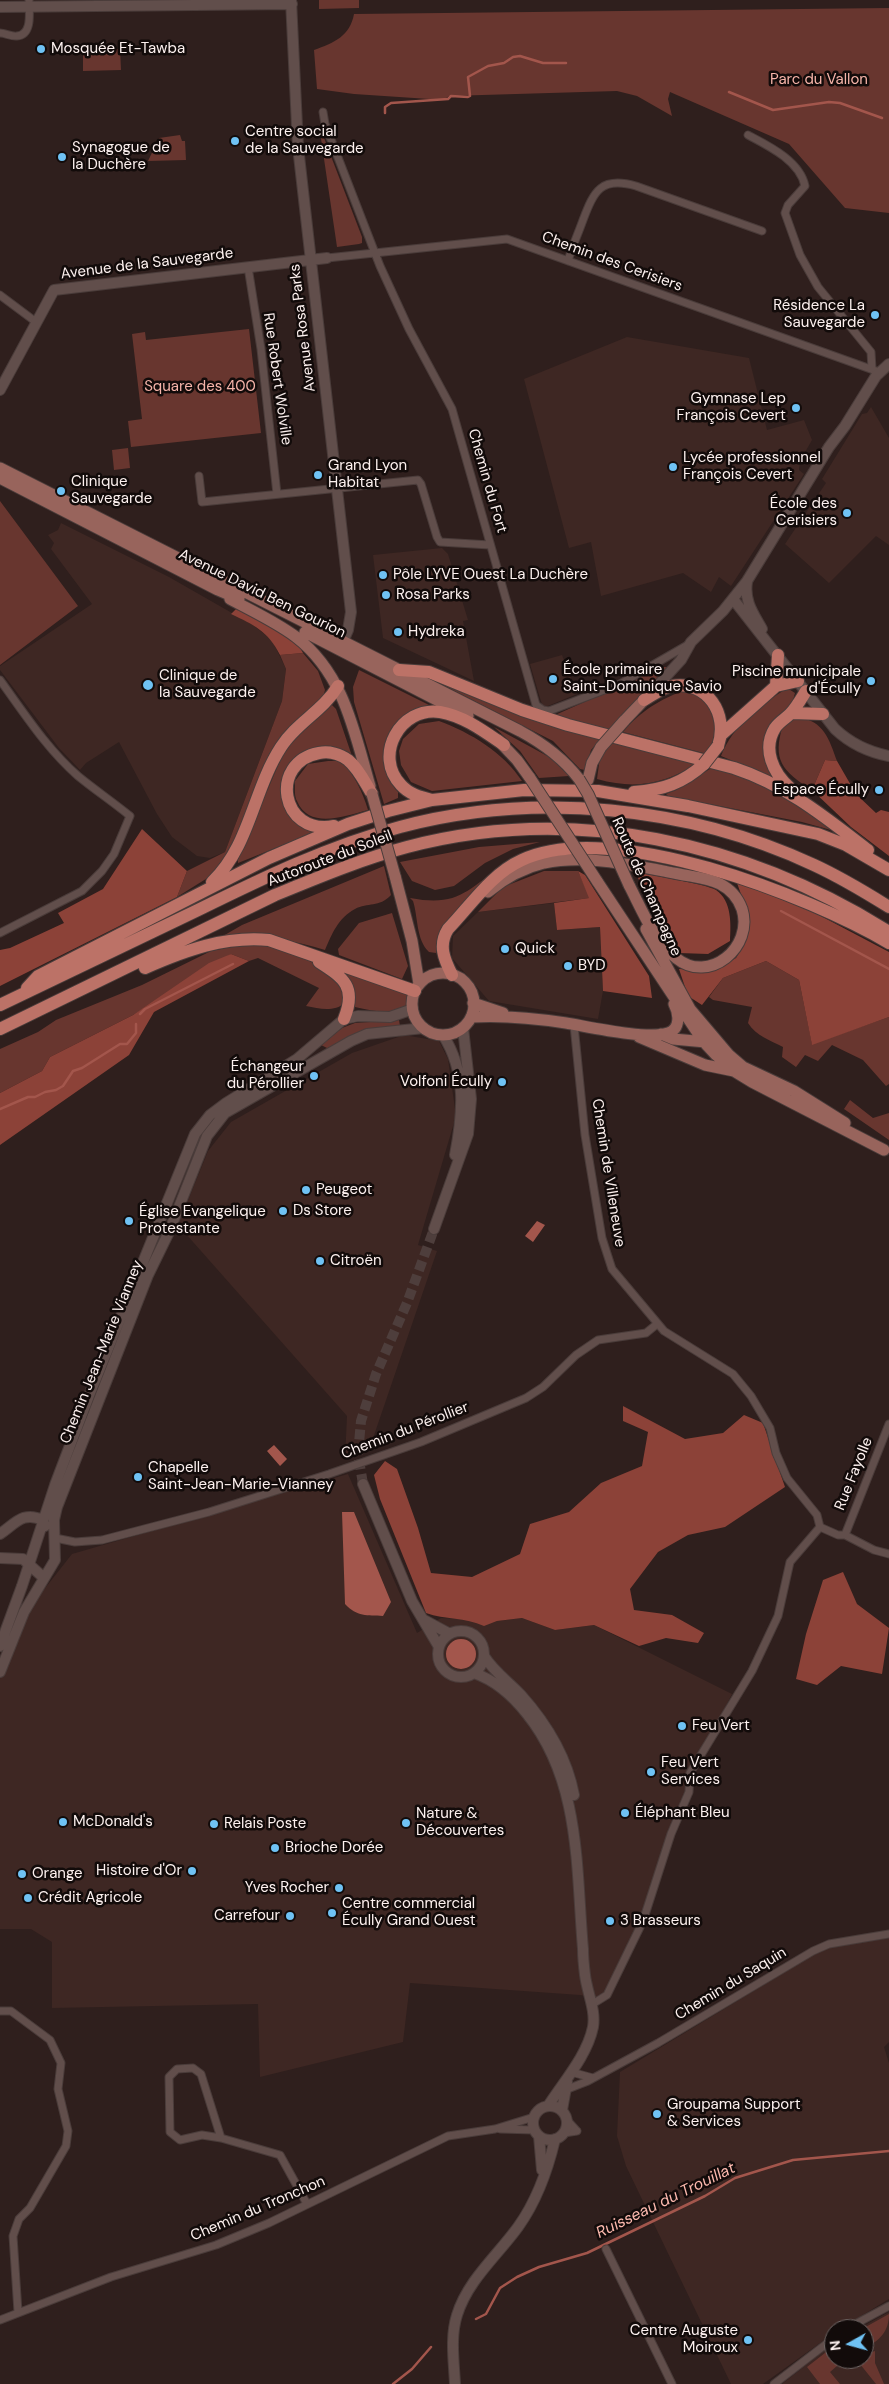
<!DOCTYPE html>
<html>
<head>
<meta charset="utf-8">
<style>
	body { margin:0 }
	#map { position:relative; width:889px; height:2384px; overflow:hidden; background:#2f1f1d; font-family:"DM Sans",sans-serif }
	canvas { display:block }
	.north { position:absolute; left:824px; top:2319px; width:50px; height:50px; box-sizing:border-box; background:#120b0a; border:1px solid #706766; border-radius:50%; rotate:263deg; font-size:14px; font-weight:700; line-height:20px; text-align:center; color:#fdf1ef }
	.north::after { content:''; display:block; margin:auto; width:18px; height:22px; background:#6fc2f4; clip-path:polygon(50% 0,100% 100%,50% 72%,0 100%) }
</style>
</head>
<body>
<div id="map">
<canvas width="889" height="2384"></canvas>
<div class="north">N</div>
</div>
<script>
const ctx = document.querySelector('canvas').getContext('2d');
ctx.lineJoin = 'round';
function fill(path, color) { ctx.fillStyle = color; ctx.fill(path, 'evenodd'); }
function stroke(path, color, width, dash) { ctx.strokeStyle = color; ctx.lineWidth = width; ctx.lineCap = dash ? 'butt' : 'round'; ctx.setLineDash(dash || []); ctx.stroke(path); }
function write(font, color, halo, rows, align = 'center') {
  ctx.font = font + ' "DM Sans",sans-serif'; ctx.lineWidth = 5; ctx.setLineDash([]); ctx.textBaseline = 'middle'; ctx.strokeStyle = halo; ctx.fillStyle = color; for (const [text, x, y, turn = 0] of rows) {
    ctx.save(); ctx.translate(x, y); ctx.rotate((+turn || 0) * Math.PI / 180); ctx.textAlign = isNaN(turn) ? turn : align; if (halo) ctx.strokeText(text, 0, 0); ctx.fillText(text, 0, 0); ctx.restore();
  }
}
fill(new Path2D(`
	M627 337 749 358 767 430 804 420 812 440 800 461 799 470 804 474 731 586 719 577 711 592 683 573 601 596 591 542 569 548 524 379Z
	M871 407 889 438V545L876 536 829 583 785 544 826 483 822 479 862 414 867 413Z
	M61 523 169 577 253 625 272 640 286 669 282 701 225 852 210 858 197 856 172 837 157 814 119 742 86 763 80 770 59 748 0 670V666L92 604 51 549 54 543 48 535 58 530Z
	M442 548 448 554 468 620 463 621 474 681 383 638 373 555Z
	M562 655 577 694 543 708 530 664Z
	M554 903 557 930 600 927 603 991 598 1019 489 1001 452 958 453 936 478 912Z
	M404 1035 439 1041 448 1059 456 1116 418 1245 437 1251 369 1450 345 1459 347 1416 178 1225 208 1151 231 1122 352 1053Z
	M348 1474 417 1633 441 1618 470 1619 484 1625 497 1621 522 1618 555 1630 594 1625 732 1694 703 1751 671 1834 644 1922 607 2000 580 1995 410 1983 403 2042 260 2077 258 2004 52 2008V1942L31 1929H0V1678L31 1606 72 1554Z
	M889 1938V2042L884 2047 889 2063V2299L840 2329H834V2333L763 2384H731L626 2166 617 2136 620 2072 810 1957 828 1948Z
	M889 2312V2384H782L834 2343V2359H864V2329H858Z`), '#3e2723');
fill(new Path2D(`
	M319 0H359V8L319 9Z
	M889 8V213L845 208 789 144 670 92 668 99 672 116 637 96 617 91 449 96 444 100 354 94 317 89 314 50C334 43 350 36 354 14Z
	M120 49 121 70 83 71V50Z
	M319 125 362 237V243L359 244 337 247Z
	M180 135 182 141H185L186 160 148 161 159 138Z
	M249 329 261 433 131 447 128 421 142 419 132 334 145 332 146 340Z
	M128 448 130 468 114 470 112 450Z
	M0 501 78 606 0 665Z
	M303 653 318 671 325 690 322 701 301 721 226 860 209 877 177 897 187 871 225 852 282 701 286 669 280 655Z
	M663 667H668L607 731 553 716Z
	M359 670 431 706C420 709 407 712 399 720 396 722 395 727 393 730 385 750 382 775 398 792V798L384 804 354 702 353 687Z
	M437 682 603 736 591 750 585 770 580 769 553 741Z
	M787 688 795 693 792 704 776 718 764 741 773 775 769 776 721 756C733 725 760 706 787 688Z
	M685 690 704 698 716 720 715 738 707 754 623 732C642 710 659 700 685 690Z
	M331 704 336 709 352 756 324 746 302 752 284 771 281 791 286 811 301 826 313 833 238 863V859L285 749Z
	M798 717C824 721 829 739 837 761L825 760 812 790C782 771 772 760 783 725Z
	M439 721C471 733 503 752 522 781L432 791 411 782 401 765 399 751 403 739 419 724Z
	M494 727 551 758 569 776 539 778 520 751Z
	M613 741 699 763C663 784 637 790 597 779L600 757Z
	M328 761H342C355 777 362 790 368 810 345 816 309 830 297 801 294 796 295 787 295 781L308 764Z
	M713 767 748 777 800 802 832 827 831 830 802 822 668 796 666 794 676 790Z
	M540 842 513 849 485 863 454 886 435 890 412 881 400 862 479 847Z
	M503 865 439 934 436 953 429 952C416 940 418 916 413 901L410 898C458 907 466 891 503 865Z
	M384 866 391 895C379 908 368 902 355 909 338 918 332 934 325 950 291 940 259 934 223 936L242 925Z
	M544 871H578L590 898 478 912 503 887Z
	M392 913 408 966 402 979 339 955 338 949 359 923Z
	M265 945C291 953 346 968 345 1003 334 1012 320 1009 306 1006L319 988 258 958 249 961 231 954 133 1015 50 1057 42 1071 0 1093V1049L38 1032 56 1020 142 985 211 951 236 946Z
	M766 961 799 980 812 1044 889 1017V1084L886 1086 863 1060 832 1045 818 1061 805 1055 796 1067 782 1057 783 1047C770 1040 756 1036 748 1023L752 1007 713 1000 709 997 723 978Z
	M344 972 407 994V1007C389 1015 374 1011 355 1007L354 989Z
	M399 1020 400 1026 329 1049 321 1045 342 1028 355 1023Z
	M850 1100 873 1118 889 1113V1140L844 1109Z
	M889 2314C889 2331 880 2341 864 2348V2329H862Z
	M834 2346V2359H845L830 2372 840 2384H820L807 2367Z
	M875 2351V2363L884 2384H876L856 2359H864V2355Z`), '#68362f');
fill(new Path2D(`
	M238 607 296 640 303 653 280 655C268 631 254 625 231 614Z
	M825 760 837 761 856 794 876 813 881 810 889 812V856L851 827 812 790Z
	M142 829 187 871 177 897 0 986V950L10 948 64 923 58 913 103 889Z
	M578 871 585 875 649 976 652 998 603 991 600 927 557 930 554 903 589 898Z
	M635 872C650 875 706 884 716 890 732 901 731 924 730 941L708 954 679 953 660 922Z
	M737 883 800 905 889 952V1017L812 1045 799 980 766 961 723 978 702 1005 688 996 679 969 712 970 736 958 746 941 748 914Z
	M231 954 249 961 154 1012 129 1055 0 1145V1093L42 1071 50 1057 133 1015 209 963Z
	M623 1406 685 1439 723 1433 744 1415 763 1423 785 1487 725 1527 688 1535 658 1552 630 1589 634 1610 672 1615 704 1633 698 1643 666 1638 639 1646 594 1625 555 1630 522 1618 497 1621 484 1626C465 1617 445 1620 426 1613L380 1499 374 1475 385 1461 397 1469 418 1528 431 1573 472 1577 520 1554 530 1524 569 1512 601 1483 642 1466 648 1432 623 1421Z
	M843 1572 857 1604 889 1628 882 1674 841 1666 817 1685 796 1679 806 1634 823 1580Z`), '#8c4238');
fill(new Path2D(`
	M537 1221 545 1225 533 1242 525 1236Z
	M274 1445 287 1459 280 1466 267 1451Z
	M342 1512H354L391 1602 383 1616C367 1615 357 1617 345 1604Z
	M446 1654a15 15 0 1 1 30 0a15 15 0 1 1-30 0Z`), '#a3564c');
stroke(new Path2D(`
	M729 92 773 110 829 102 840 103 882 118
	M385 113V107L391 103 448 99 451 96 468 97 470 96 468 77 488 66 504 63 513 57 520 56 543 63H566
	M781 911 889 969
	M140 1014 145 1009 233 964
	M0 1109 28 1097H35L45 1092 56 1090 63 1086 73 1071 82 1068 120 1044H127L136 1033V1024
	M476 2319 486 2314 500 2288 517 2277 539 2267 587 2253 705 2196 735 2178 793 2160 889 2151
	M393 2384 412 2369 431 2347`), '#a3564c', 2.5);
stroke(new Path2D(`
	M363 1484 358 1454 361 1421 376 1374 407 1303 434 1229`), '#4e3e3c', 10, [10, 5]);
const street = new Path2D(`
	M0 33C5 33 12 37 17 36 33 35 29 11 29 0
	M323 112 325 124 380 266 409 329 452 409 536 705 543 710 549 711 620 684 691 643
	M748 135C769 146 800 161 805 186L788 205 785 213 800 255 818 287 871 352 872 369
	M327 258 507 239 879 372
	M568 261C572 247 578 234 583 220 594 191 601 176 636 186L762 231
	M248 267 261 349 277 494
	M0 295 36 322
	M199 476 202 502 418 480 421 484 437 537 440 542 490 545
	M0 680C24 713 47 749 78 776 95 790 113 802 130 816L114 854 102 871 82 891 0 933
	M574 1025 585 1135 602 1238 612 1269 664 1331 733 1374 751 1396 770 1428 776 1453 787 1478 817 1515 820 1527 838 1535H845L874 1550 889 1554
	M845 1535 889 1424
	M55 1538 75 1542 102 1540 209 1512 329 1474 421 1442 526 1398 543 1387 576 1355 598 1340 646 1333 657 1324
	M591 2005 607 1995 643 1921 671 1834 689 1792 690 1773 752 1671 778 1616 790 1562 820 1527
	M0 2011H11L50 2040 61 2063 58 2089 68 2131 66 2146 30 2208 19 2219 13 2236 18 2312
	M571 2072 593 2078
	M565 2090 588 2081 658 2043 813 1951 829 1944 889 1934
	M567 2120 577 2131
	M500 2129 534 2130
	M564 2133 577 2131
	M221 2138 202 2135 180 2140 170 2132 169 2077 177 2069 193 2068 201 2074 221 2138 280 2155 307 2204
	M606 2249 672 2384
	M0 2320 111 2277 216 2245 269 2223 448 2136 495 2129 534 2117
	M846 2329 889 2306
	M774 2384 834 2338`);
const secondary = new Path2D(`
	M291 0 298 147 351 612 348 630 340 648
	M0 7 292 4
	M0 390 54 290 327 258
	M747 582C744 601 753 613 762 629
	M733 599 835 729C851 744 868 752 889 756
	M650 694 681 660 691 642 723 611 747 581 829 447 845 426 876 376 889 364
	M443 1035C467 1073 463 1113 455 1155
	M434 1229 468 1134 471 1099 463 1028
	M363 1484 412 1601 439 1647
	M0 1534C16 1523 23 1511 43 1520L45 1526
	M0 1558 23 1559 44 1578
	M424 1620 450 1634
	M438 1654a23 23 0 1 1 46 0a23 23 0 1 1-46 0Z
	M0 1646 22 1586 55 1485 90 1393 195 1134 210 1115 226 1103 297 1059 344 1019 358 1016 390 1017 413 1009
	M484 1656C494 1672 508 1681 521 1695 546 1723 567 1758 574 1795
	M0 1672 24 1612 55 1560 54 1520 57 1507 148 1275 169 1232 207 1136 225 1113 351 1041 367 1034 424 1028
	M474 1673C497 1681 513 1696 527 1714 581 1781 576 1868 583 1949 583 1958 584 1967 585 1975 587 1992 596 2010 593 2027 587 2056 564 2081 548 2106
	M533 2123a17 17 0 1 1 34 0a17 17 0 1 1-34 0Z
	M562 2110 567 2082
	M539 2136 542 2170
	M455 2384C454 2362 450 2337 457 2315 468 2280 497 2256 518 2227 536 2202 548 2169 555 2139`);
const primary = new Path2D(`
	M0 468 520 731C544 744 563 758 579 779
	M0 478 218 590 239 599
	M230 599C252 611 276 622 296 637 344 674 354 731 370 786
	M305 632 468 716
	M624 721 644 700
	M498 740 517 760 530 778
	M588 780 592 763 601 747
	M395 876 412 941 419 984
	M597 881 703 1041 716 1055 734 1071 752 1082 884 1150
	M488 892C505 878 523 868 544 863 588 854 637 866 679 874 693 877 707 878 720 884 730 889 738 898 742 909 754 947 709 985 676 958 654 941 642 910 629 885
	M646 929 690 1009 729 1055 743 1067 794 1091 845 1123
	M412 1004a31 31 0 1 1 62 0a31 31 0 1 1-62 0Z
	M473 1003 503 1013
	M471 1017C503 1015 534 1018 566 1023 590 1027 647 1040 668 1033 681 1029 679 1013 674 1004
	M661 1034 673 1039 706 1042
	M639 1037 705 1065 734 1071`);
const highway = new Path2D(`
	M399 670 429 672 522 710 568 725 734 768C786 785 825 817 868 850
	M776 686 778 655
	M644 700C653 695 661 688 672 686 707 680 729 714 718 746
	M791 713 823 714
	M721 735 776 686 798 681
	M790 788C773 773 762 749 775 728 779 722 785 719 790 714 796 708 801 699 806 691
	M634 792C663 790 683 783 704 764
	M432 800C420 797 409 794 401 785 373 756 400 706 440 712 464 716 485 732 504 745
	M334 826C280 836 269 762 319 753 329 751 340 754 348 760 359 769 365 783 372 794
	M212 882C250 846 253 790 281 747 296 723 323 711 338 686
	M319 962C344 978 357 987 344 1019
	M145 968C186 950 224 936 269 940L415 991
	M452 975C444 959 438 945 448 929 471 905 491 874 522 860 611 818 809 896 889 943
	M27 988 38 976 269 858 348 824 388 811 432 800 524 790 598 791 688 806 818 834 846 845 889 870
	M0 1005C66 973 132 941 198 910 263 878 329 846 400 827 535 791 688 806 814 865 840 877 865 892 889 907
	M0 1029 275 895C319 877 362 859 407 847 574 803 745 842 889 932`);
stroke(street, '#4a3c3a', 9);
stroke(secondary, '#4a3c3a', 12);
stroke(primary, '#4a3c3a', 13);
stroke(highway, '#4a3c3a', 14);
stroke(street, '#614e4b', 7);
stroke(secondary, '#614e4b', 10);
stroke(primary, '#98645c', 11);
stroke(highway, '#bc7267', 12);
const primaryBridge = new Path2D(`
	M601 747 624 721
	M530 778 597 881
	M579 779 588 794 629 885
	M372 794 395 876`);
const highwayBridge = new Path2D(`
	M704 764 718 746`);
stroke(primaryBridge, '#4a3c3a', 13, []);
stroke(highwayBridge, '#4a3c3a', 14, []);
stroke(primaryBridge, '#98645c', 11);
stroke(highwayBridge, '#bc7267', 12);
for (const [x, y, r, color] of [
	[41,49,5,"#6fc2f4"],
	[235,141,5,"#6fc2f4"],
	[62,157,5,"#6fc2f4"],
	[875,315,5,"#6fc2f4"],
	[796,408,5,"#6fc2f4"],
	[673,467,5,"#6fc2f4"],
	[318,475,5,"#6fc2f4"],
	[61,491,5,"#6fc2f4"],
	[847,513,5,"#6fc2f4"],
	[383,575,5,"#6fc2f4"],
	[386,595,5,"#6fc2f4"],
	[398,632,5,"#6fc2f4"],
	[553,679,5,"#6fc2f4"],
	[871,681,5,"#6fc2f4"],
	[148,685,6,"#6fc2f4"],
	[879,790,5,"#6fc2f4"],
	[505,949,5,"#6fc2f4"],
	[568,966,5,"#6fc2f4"],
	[314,1076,5,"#6fc2f4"],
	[502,1082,5,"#6fc2f4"],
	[306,1190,5,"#6fc2f4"],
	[283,1211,5,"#6fc2f4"],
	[129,1221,5,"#6fc2f4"],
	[320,1261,5,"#6fc2f4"],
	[138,1477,5,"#6fc2f4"],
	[682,1726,5,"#6fc2f4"],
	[651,1772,5,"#6fc2f4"],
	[625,1813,5,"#6fc2f4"],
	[63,1822,5,"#6fc2f4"],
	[406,1823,5,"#6fc2f4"],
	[214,1824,5,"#6fc2f4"],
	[275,1848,5,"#6fc2f4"],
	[192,1871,5,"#6fc2f4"],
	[22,1874,5,"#6fc2f4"],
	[339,1888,5,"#6fc2f4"],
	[28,1898,5,"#6fc2f4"],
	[332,1913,5,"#6fc2f4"],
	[290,1916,5,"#6fc2f4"],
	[610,1921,5,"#6fc2f4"],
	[657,2114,5,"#6fc2f4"],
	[748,2340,5,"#6fc2f4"]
]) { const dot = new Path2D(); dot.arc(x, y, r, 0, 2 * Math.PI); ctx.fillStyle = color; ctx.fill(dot); stroke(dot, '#120b0a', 2); }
write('15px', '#fdf1ef', '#120b0a', [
	["Mosquée Et-Tawba",51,49],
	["Centre social",245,132],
	["de la Sauvegarde",245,149],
	["Synagogue de",72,148],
	["la Duchère",72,165],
	["Résidence La",865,306,"right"],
	["Sauvegarde",865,323,"right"],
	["Gymnase Lep",786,399,"right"],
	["François Cevert",786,416,"right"],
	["Lycée professionnel",683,458],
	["François Cevert",683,475],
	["Grand Lyon",328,466],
	["Habitat",328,483],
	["Clinique",71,482],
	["Sauvegarde",71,499],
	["École des",837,504,"right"],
	["Cerisiers",837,521,"right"],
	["Pôle LYVE Ouest La Duchère",393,575],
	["Rosa Parks",396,595],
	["Hydreka",408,632],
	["École primaire",563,670],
	["Saint-Dominique Savio",563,687],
	["Piscine municipale",861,672,"right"],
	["d'Écully",861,689,"right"],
	["Clinique de",159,676],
	["la Sauvegarde",159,693],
	["Espace Écully",869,790,"right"],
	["Quick",515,949],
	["BYD",578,966],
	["Échangeur",304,1067,"right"],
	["du Pérollier",304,1084,"right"],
	["Volfoni Écully",492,1082,"right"],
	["Peugeot",316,1190],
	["Ds Store",293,1211],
	["Église Evangelique",139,1212],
	["Protestante",139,1229],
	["Citroën",330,1261],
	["Chapelle",148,1468],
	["Saint-Jean-Marie-Vianney",148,1485],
	["Feu Vert",692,1726],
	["Feu Vert",661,1763],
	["Services",661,1780],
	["Éléphant Bleu",635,1813],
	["Nature &",416,1814],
	["Découvertes",416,1831],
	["McDonald's",73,1822],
	["Relais Poste",224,1824],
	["Brioche Dorée",285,1848],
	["Histoire d'Or",182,1871,"right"],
	["Orange",32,1874],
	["Yves Rocher",329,1888,"right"],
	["Crédit Agricole",38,1898],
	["Centre commercial",342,1904],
	["Écully Grand Ouest",342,1921],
	["Carrefour",280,1916,"right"],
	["3 Brasseurs",620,1921],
	["Groupama Support",667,2105],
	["& Services",667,2122],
	["Centre Auguste",738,2331,"right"],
	["Moiroux",738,2348,"right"]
], 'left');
write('15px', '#f6b4a9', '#120b0a', [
	["Parc du Vallon",819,80],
	["Square des 400",200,387]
]);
write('15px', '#fdf1ef', '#120b0a', [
	["Chemin des Cerisiers",612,262,20],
	["Avenue de la Sauvegarde",147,264,-7],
	["Avenue Rosa Parks",303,328,-97],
	["Rue Robert Wolville",277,379,82],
	["Chemin du Fort",487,481,74],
	["Avenue David Ben Gourion",262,594,26],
	["Autoroute du Soleil",330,859,-21],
	["Route de Champagne",646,887,66],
	["Chemin de Villeneuve",608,1173,81],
	["Chemin Jean-Marie Vianney",102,1352,-68],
	["Chemin du Pérollier",405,1431,-21],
	["Rue Fayolle",854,1474,-68],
	["Chemin du Saquin",731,1984,-31],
	["Chemin du Tronchon",258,2209,-23]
]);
write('italic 16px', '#fcb9ae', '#120b0a', [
	["Ruisseau du Trouillat",666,2201,-26]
]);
</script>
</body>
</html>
